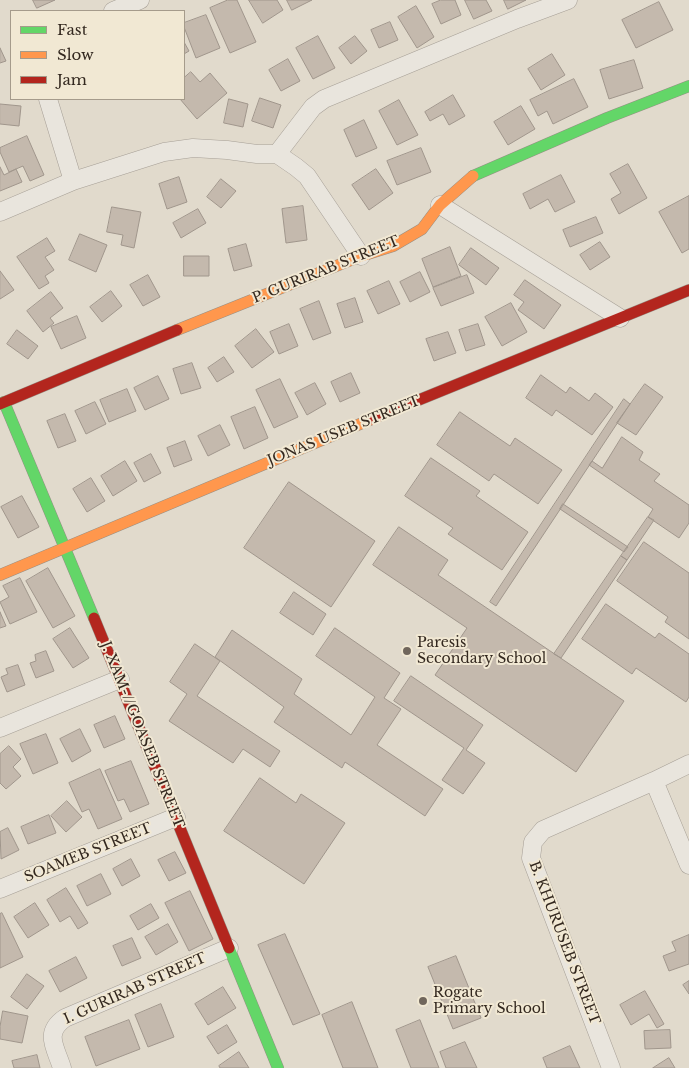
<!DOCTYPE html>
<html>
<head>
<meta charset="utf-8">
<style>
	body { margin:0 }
	#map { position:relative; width:689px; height:1068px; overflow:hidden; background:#e1dacc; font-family:"Libre Baskerville",serif }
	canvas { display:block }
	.legend { position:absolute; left:10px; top:10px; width:175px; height:90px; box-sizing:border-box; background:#f1e8d3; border:1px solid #a59b8b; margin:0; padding:6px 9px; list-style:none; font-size:15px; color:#33281f }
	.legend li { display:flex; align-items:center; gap:10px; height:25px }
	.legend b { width:25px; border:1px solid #a59b8b }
</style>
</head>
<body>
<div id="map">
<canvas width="689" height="1068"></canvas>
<ul class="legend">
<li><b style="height:6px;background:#63d668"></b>Fast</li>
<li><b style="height:6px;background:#ff974d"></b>Slow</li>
<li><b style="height:6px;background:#b3261e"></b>Jam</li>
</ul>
</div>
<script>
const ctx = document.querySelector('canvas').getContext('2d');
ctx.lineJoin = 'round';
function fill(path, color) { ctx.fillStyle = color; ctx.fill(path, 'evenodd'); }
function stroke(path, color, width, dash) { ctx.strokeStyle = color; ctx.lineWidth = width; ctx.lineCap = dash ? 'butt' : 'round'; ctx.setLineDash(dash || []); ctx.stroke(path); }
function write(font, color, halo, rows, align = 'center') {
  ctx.font = font + ' "Libre Baskerville",serif'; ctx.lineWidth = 4; ctx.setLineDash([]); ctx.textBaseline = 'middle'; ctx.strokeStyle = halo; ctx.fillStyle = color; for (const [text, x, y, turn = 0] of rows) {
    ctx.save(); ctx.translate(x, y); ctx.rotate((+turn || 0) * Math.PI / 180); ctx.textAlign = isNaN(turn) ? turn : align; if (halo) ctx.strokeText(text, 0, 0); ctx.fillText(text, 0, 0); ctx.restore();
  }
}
const building = new Path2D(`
	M33 0H55L37 8Z
	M228 0H237L256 42 230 53 210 8Z
	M249 0H277L283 10 263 23Z
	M287 0H312L292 10Z
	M441 0H455L461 15 441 24 432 4Z
	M465 0H486L492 11 474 19Z
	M504 0H526L508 9Z
	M659 2 673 30 636 48 622 20Z
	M416 6 434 37 417 48 398 17Z
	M206 15 220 48 196 58 184 27V23Z
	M390 22 398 40 379 48 371 30Z
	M318 36 335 68 313 79 296 48Z
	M355 36 367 51 351 64 339 48Z
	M184 42 189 51 184 54Z
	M0 48 6 61 0 63Z
	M552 54 565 75 541 90 528 69Z
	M288 59 300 81 281 91 269 70Z
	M634 60 643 88 609 99 600 70Z
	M191 72 200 82 210 73 227 93 197 119 180 99H184V78Z
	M574 79 588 107 553 124 547 111 538 116 530 100Z
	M453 95 465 116 449 125 443 114 430 121 425 112Z
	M260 98 281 105 273 128 252 121Z
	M229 99 248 104 243 127 224 123Z
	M399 100 418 135 397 145 379 111Z
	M0 104 21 106 19 126 0 124Z
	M521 106 535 129 508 145 494 122Z
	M364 120 377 148 356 157 344 130Z
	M27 136 44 175 30 181 23 166 9 172 0 152V148Z
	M421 148 431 172 397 185 387 161Z
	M628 164 647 198 619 214 611 199 621 193 610 174Z
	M0 167 4 175 16 169 22 182 0 191Z
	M376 169 393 193 369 210 352 185Z
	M561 175 575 202 555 212 548 199 530 209 523 194Z
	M179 177 187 202 167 209 159 184Z
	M221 179 236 191 221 208 207 197Z
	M689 196V249L682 253 659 212Z
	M303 206 307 240 286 243 282 209Z
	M112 207 141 212 134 248 121 245 123 235 107 232Z
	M198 209 206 223 181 238 173 223Z
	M596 217 603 233 570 247 563 230Z
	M80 234 107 245 96 272 69 260Z
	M47 238 55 251 45 257 54 270 45 276 49 283 39 289 17 257Z
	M600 242 610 257 590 270 580 255Z
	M246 244 252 266 234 271 228 249Z
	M450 247 461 276 433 287 422 259Z
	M471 248 499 268 486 285 459 265Z
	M184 256H209V276H184Z
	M0 271 14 290 0 299Z
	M420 272 430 292 410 302 400 282Z
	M148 275 160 297 143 306 130 285Z
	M467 275 474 293 441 306 433 288Z
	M525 280 561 305 544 329 518 310 524 302 514 295Z
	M389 281 400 304 378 314 367 291Z
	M111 291 122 306 102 322 90 307Z
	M51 292 63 308 50 318 54 323 43 332 27 311Z
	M355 298 363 322 345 328 337 304Z
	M319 301 331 333 313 340 300 309Z
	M511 303 527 332 502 346 485 317Z
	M77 316 86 338 61 349 51 327Z
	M289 324 298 346 279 354 270 332Z
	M478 324 485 345 466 351 459 330Z
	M256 329 274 352 252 368 235 346Z
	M17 330 38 346 28 359 7 344Z
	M448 332 456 353 434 361 426 339Z
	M224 357 234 372 217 382 208 368Z
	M192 363 201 388 181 394 173 369Z
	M351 373 360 393 340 402 331 382Z
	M541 375 566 393 570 387 589 401 595 393 613 407 592 435 556 410 552 416 526 398Z
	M158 376 169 399 145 410 134 388Z
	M280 379 298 417 274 428 256 390Z
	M315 383 326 404 307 415 295 393Z
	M645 384 663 397 636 435 617 423Z
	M127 389 136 411 109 422 100 400Z
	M624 399 630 404 496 606 490 602Z
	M95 402 106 424 86 434 75 411Z
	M255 407 268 438 244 449 231 417Z
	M460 412 510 446 515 438 562 470 538 504 494 474 489 481 437 445Z
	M65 414 76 441 58 448 47 421Z
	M220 425 230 445 208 456 198 436Z
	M622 437 643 452 639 460 660 474 654 481 689 505V523L679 538 648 517 653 509 589 465 592 461 602 468Z
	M185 441 192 460 174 467 167 448Z
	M151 454 161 473 144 482 134 463Z
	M431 458 480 491 476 496 528 532 502 570 448 534 453 528 405 496Z
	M125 461 137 481 113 496 101 476Z
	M91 478 105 501 87 512 73 489Z
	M289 482 375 541 331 607 244 548Z
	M22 496 39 527 18 538 1 507Z
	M563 504 628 547 624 552 560 509Z
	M648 517 654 520 627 560 621 556Z
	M399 527 448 560 438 575 624 701 576 772 435 675 467 628 373 565Z
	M644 542 689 573V639L665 622 668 617 617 581Z
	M621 556 627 560 561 658 554 654Z
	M48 568 75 616 53 628 26 581Z
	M20 578 37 612 10 624 0 602 9 597 3 586Z
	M294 592 326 614 313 635 280 613Z
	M606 604 655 638 659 633 689 654V697L686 702 636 668 632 674 582 639Z
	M0 612 6 626 0 628Z
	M70 628 89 658 73 668 53 639Z
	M335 628 400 673 384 698 401 709 377 745 443 789 425 816 345 762 342 768 274 722 284 707 215 657 232 630 302 679 294 694 351 735 375 697 316 656Z
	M195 644 220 661 197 696 280 751 270 767 243 749 233 763 169 721 187 694 170 682Z
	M46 651 54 671 36 678 30 663 36 661 35 655Z
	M18 665 25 685 7 692 1 677 8 674 6 669Z
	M411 676 483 725 466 750 485 763 463 794 442 780 464 748 394 701Z
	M115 716 125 739 104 748 94 725Z
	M80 729 91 751 72 762 60 739Z
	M46 734 58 763 33 774 20 744Z
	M9 746 21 759 13 767 21 776 6 789 0 783V754Z
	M131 761 149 804 130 812 124 799 118 801 105 771Z
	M100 769 122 819 98 829 89 809 82 812 69 783Z
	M260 778 296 803 301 794 345 823 304 884 224 831Z
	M67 801 82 817 66 832 51 816Z
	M49 815 56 833 28 844 21 827Z
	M8 828 19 850 1 859 0 832Z
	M175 852 186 873 169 881 158 860Z
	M131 859 140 876 122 886 113 869Z
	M101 874 111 894 87 906 77 886Z
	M66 888 88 923 78 929 70 916 60 922 47 900Z
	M190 891 213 939 189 951 165 903Z
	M35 903 49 925 28 938 14 917Z
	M151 904 159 918 138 930 130 916Z
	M2 913 23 957 0 968V914Z
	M168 924 178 942 156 955 145 937Z
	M285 934 320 1014 293 1025 258 945Z
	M689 935V964L669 971 663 956 676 951 672 942Z
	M132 938 141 958 122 966 113 946Z
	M456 956 481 1018 453 1029 428 967Z
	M76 957 87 978 60 992 49 971Z
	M27 974 44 986 27 1009 11 997Z
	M689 981V994L683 985Z
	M223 987 236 1008 208 1025 195 1004Z
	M645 991 664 1024 657 1028 649 1014 631 1025 620 1005Z
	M352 1002 378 1068H343L322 1015Z
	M161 1004 174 1037 148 1047 135 1015Z
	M3 1011 28 1016 22 1043 0 1039V1027Z
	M129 1020 140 1049 96 1066 85 1037Z
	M420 1020 439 1068H411L396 1030Z
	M227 1025 237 1042 218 1054 207 1037Z
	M670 1030 671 1048 645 1049 644 1031Z
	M465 1042 477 1068H446L440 1052Z
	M570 1046 580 1068H547L543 1058Z
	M239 1052 249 1068H220L219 1066Z
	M37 1055 40 1068H14L12 1061Z
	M669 1058 675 1068H653Z`);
fill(building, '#c4b9ad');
stroke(building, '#a0968c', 1);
const street = new Path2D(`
	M113 11 140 0
	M48 99 73 181
	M277 154 313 107 324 99 517 19 568 0
	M440 205 620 318
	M0 212 73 181 164 152 193 148 227 150 257 154H277L296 167 307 176 361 256
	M0 728 120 679
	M654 781 689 865
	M0 889 176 817
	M62 1068C56 1048 43 1033 65 1018L229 948
	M611 1068 531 858 533 842 543 830 654 781 689 764`);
const fast = new Path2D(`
	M473 176 607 118 689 86
	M4 402 94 618
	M229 948 278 1068`);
const slow = new Path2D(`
	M177 330 361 256 393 246 422 229 440 205 473 176
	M0 575 372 419`);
const jam = new Path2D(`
	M0 404 177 330
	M372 419 689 290
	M94 618 229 948`);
stroke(street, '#a69f96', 19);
stroke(fast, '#968f85', 12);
stroke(slow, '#968f85', 12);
stroke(jam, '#968f85', 12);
stroke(street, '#e9e5dd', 18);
stroke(fast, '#63d668', 11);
stroke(slow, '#ff974d', 11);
stroke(jam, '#b3261e', 11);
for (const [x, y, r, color] of [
	[407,651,5,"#70665c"],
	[423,1001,5,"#70665c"]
]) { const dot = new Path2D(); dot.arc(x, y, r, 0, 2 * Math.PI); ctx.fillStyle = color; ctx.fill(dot); stroke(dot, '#f1e8d3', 2); }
write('14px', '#33281f', '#f1e8d3', [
	["P. GURIRAB STREET",326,270,-22],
	["JONAS USEB STREET",344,431,-22],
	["J. XAM-//GOASEB STREET",142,735,68],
	["SOAMEB STREET",88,853,-22],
	["B. KHURUSEB STREET",564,943,69],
	["I. GURIRAB STREET",135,989,-24]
]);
write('14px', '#33281f', '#f1e8d3', [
	["Paresis",417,643],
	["Secondary School",417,659],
	["Rogate",433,993],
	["Primary School",433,1009]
], 'left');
</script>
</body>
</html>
